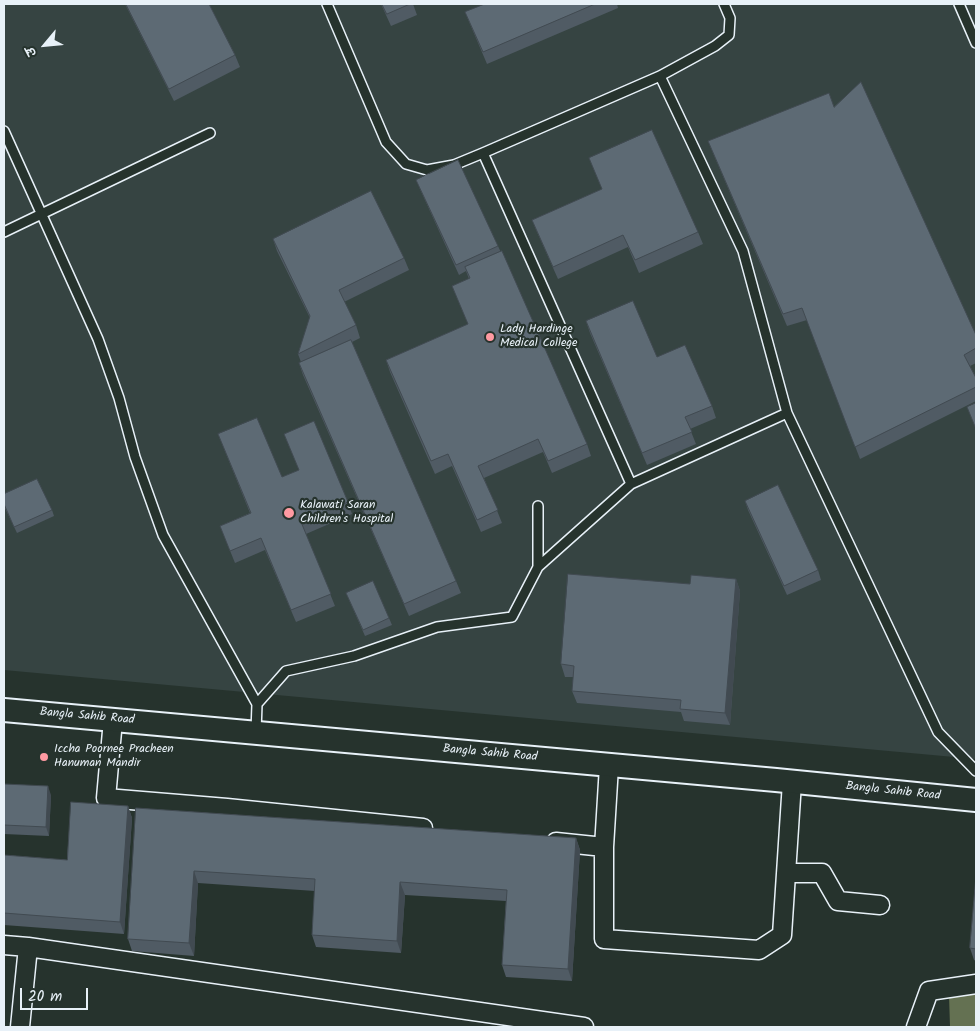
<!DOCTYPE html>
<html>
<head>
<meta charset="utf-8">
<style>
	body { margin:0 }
	#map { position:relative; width:980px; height:1031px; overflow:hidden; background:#26332d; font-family:Kalam,"Playpen Sans Deva",sans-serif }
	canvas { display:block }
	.frame { position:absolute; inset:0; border:5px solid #e8f1f8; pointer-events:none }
	.north { position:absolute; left:20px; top:20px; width:50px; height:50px; -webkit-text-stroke:4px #26332d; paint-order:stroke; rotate:242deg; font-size:14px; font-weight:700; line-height:20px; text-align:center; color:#e8f1f8 }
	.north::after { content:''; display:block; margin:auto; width:18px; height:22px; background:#e8f1f8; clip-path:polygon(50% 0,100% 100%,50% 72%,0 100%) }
	.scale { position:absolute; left:20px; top:988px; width:68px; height:22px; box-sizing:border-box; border:2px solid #e8f1f8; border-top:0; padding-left:6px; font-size:15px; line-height:18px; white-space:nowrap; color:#e8f1f8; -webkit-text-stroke:4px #26332d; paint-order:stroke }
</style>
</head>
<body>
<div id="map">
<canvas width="980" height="1031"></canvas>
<div class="frame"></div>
<div class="north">उ</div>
<div class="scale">20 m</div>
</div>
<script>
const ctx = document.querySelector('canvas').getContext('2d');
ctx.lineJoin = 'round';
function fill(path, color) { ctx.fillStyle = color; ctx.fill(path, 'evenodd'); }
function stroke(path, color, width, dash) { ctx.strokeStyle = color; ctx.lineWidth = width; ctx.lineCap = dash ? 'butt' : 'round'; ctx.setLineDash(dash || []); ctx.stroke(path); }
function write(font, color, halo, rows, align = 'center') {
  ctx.font = font + ' Kalam,sans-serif'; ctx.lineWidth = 4.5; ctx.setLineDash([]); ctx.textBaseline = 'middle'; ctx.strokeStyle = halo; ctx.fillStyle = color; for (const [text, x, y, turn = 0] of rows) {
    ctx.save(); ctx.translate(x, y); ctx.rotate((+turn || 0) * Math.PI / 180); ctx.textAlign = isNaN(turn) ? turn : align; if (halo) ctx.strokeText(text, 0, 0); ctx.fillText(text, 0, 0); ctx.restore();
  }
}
fill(new Path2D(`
	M4 4H976V759L4 670Z`), '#364442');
fill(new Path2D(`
	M976 994V1027H950L949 995Z`), '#647152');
const service = new Path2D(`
	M327 4 386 142 406 164 427 170 454 165 483 153 660 76 715 46 729 35 730 18 724 4
	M959 4 976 43
	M660 76 743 251 787 413 938 732 976 771
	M4 131 98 339 119 398 135 457 163 535 257 704 256 732
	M483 153 631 484 787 413
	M4 232 210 133
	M538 506V567
	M257 704 286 671 354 656 437 627 512 617 538 567 631 484`);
const minor = new Path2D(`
	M113 720 106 798 227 808 423 828
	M609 766 604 847V939L759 950 782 935 792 782
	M556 842 604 847
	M786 873H822L838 901 880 905
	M4 945 28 947 584 1027
	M20 1027 28 947
	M916 1027 929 991 976 984`);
const tertiary = new Path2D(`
	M4 710 776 780 976 800`);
stroke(service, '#e8f1f8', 12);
stroke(minor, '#e8f1f8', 21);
stroke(tertiary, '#e8f1f8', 26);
stroke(service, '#26332d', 9);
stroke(minor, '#26332d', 18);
stroke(tertiary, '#26332d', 22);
fill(new Path2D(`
	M125 4H209L235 55 240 67 174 101Z
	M381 4H413L417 15 391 26Z
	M485 4H617L618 8 487 64 470 24 465 12Z
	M708 141 976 335V363L970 366 976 378V401L860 459 807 320 787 326 713 153Z
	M589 158 698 232 703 244 639 273 628 247 558 279 537 232 532 220 602 189Z
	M416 180 498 246 587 444 591 456 552 473 543 452 484 478 502 523 481 532 452 466 435 474 390 372 386 360 468 324 452 286 469 279 466 271 459 275 420 189Z
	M273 239 404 258 409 270 344 302 356 325 360 338 352 342 456 581 461 593 409 616 303 375 299 363 301 362 298 354 310 318 277 251Z
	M586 321 657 357 712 406 716 418 690 429 696 444 647 465 590 333Z
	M218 434 282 477 299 470 284 434 348 502 352 514 306 534 335 606 296 622 265 550 235 563 220 526 250 513Z
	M4 494 52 510 54 516 17 533 4 506Z
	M745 501 818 570 821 580 787 595 748 510Z
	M736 579 740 591 730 725 684 721 681 712 577 703 572 691 574 677H565L561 664 690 584Z
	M346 593 389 618 392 625 365 636Z
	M4 784 51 795 49 836 4 834Z
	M128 806 132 818 124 934 4 925V855L67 860Z
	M136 808 576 838 580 850 572 981 506 977 502 965 506 901 405 895 401 953 316 947 312 935 315 891 198 883 194 956 132 951 128 939Z
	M976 876V961L974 960 970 948Z`), '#505b64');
fill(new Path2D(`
	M736 579 740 591 730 725 725 713Z
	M48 786 51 795 49 836 46 827Z
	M128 806 132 818 124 934 120 922Z
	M576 838 580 850 572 981 568 969Z
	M194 871 198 883 194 956 189 943Z
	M400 882 405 895 401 953 397 941Z`), '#414a51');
const building = new Path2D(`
	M126 4H209L235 55 169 89Z
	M382 4H410L387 14Z
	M485 4H595L483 52 465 12Z
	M861 82 976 335V348L964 355 976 378V387L855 447 802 308 783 314 708 141 829 93 834 107Z
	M652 130 698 232 635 260 623 235 553 267 532 220 602 189 589 158Z
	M458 160 498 246 456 265 416 180Z
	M371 191 404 258 339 290 356 325 298 354 310 316 273 239Z
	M502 251 587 444 548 461 538 439 478 466 498 510 477 520 448 454 431 461 386 360 468 324 452 286 470 278 465 267Z
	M633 301 657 357 685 345 712 406 685 417 692 432 642 453 586 321Z
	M351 340 456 581 404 604 299 363Z
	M976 403V429L967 407Z
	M257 418 282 477 299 470 284 434 314 421 348 502 301 522 331 594 291 610 261 538 230 551 220 526 251 513 218 434Z
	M37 479 52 510 14 527 4 504V494Z
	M778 485 818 570 784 586 745 501Z
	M568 574 690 584 691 575 736 579 725 713 680 709 681 700 572 691 574 666 561 664Z
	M373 581 389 618 363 630 346 593Z
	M4 784 48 786 46 827 4 825Z
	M71 802 128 806 120 922 4 913V855L67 860Z
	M136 808 576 838 568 969 502 965 507 890 400 882 397 941 312 935 315 879 194 871 189 943 128 939Z
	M976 876V949L970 948Z`);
fill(building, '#5d6a74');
stroke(building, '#414a51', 1);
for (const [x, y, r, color] of [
	[490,337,5,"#ff9aa2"],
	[289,513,6,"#ff9aa2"],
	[44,757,5,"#ff9aa2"]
]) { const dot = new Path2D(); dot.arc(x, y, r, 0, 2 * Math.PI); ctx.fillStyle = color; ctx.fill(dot); stroke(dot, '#26332d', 2); }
write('12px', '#e8f1f8', '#26332d', [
	["Lady Hardinge",500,330],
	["Medical College",500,344],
	["Kalawati Saran",300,506],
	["Children's Hospital",300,520],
	["Iccha Poornee Pracheen",54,750],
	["Hanuman Mandir",54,764]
], 'left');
write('12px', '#e8f1f8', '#26332d', [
	["Bangla Sahib Road",87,717,5],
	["Bangla Sahib Road",490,754,5],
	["Bangla Sahib Road",893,792,6]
]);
</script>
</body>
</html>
